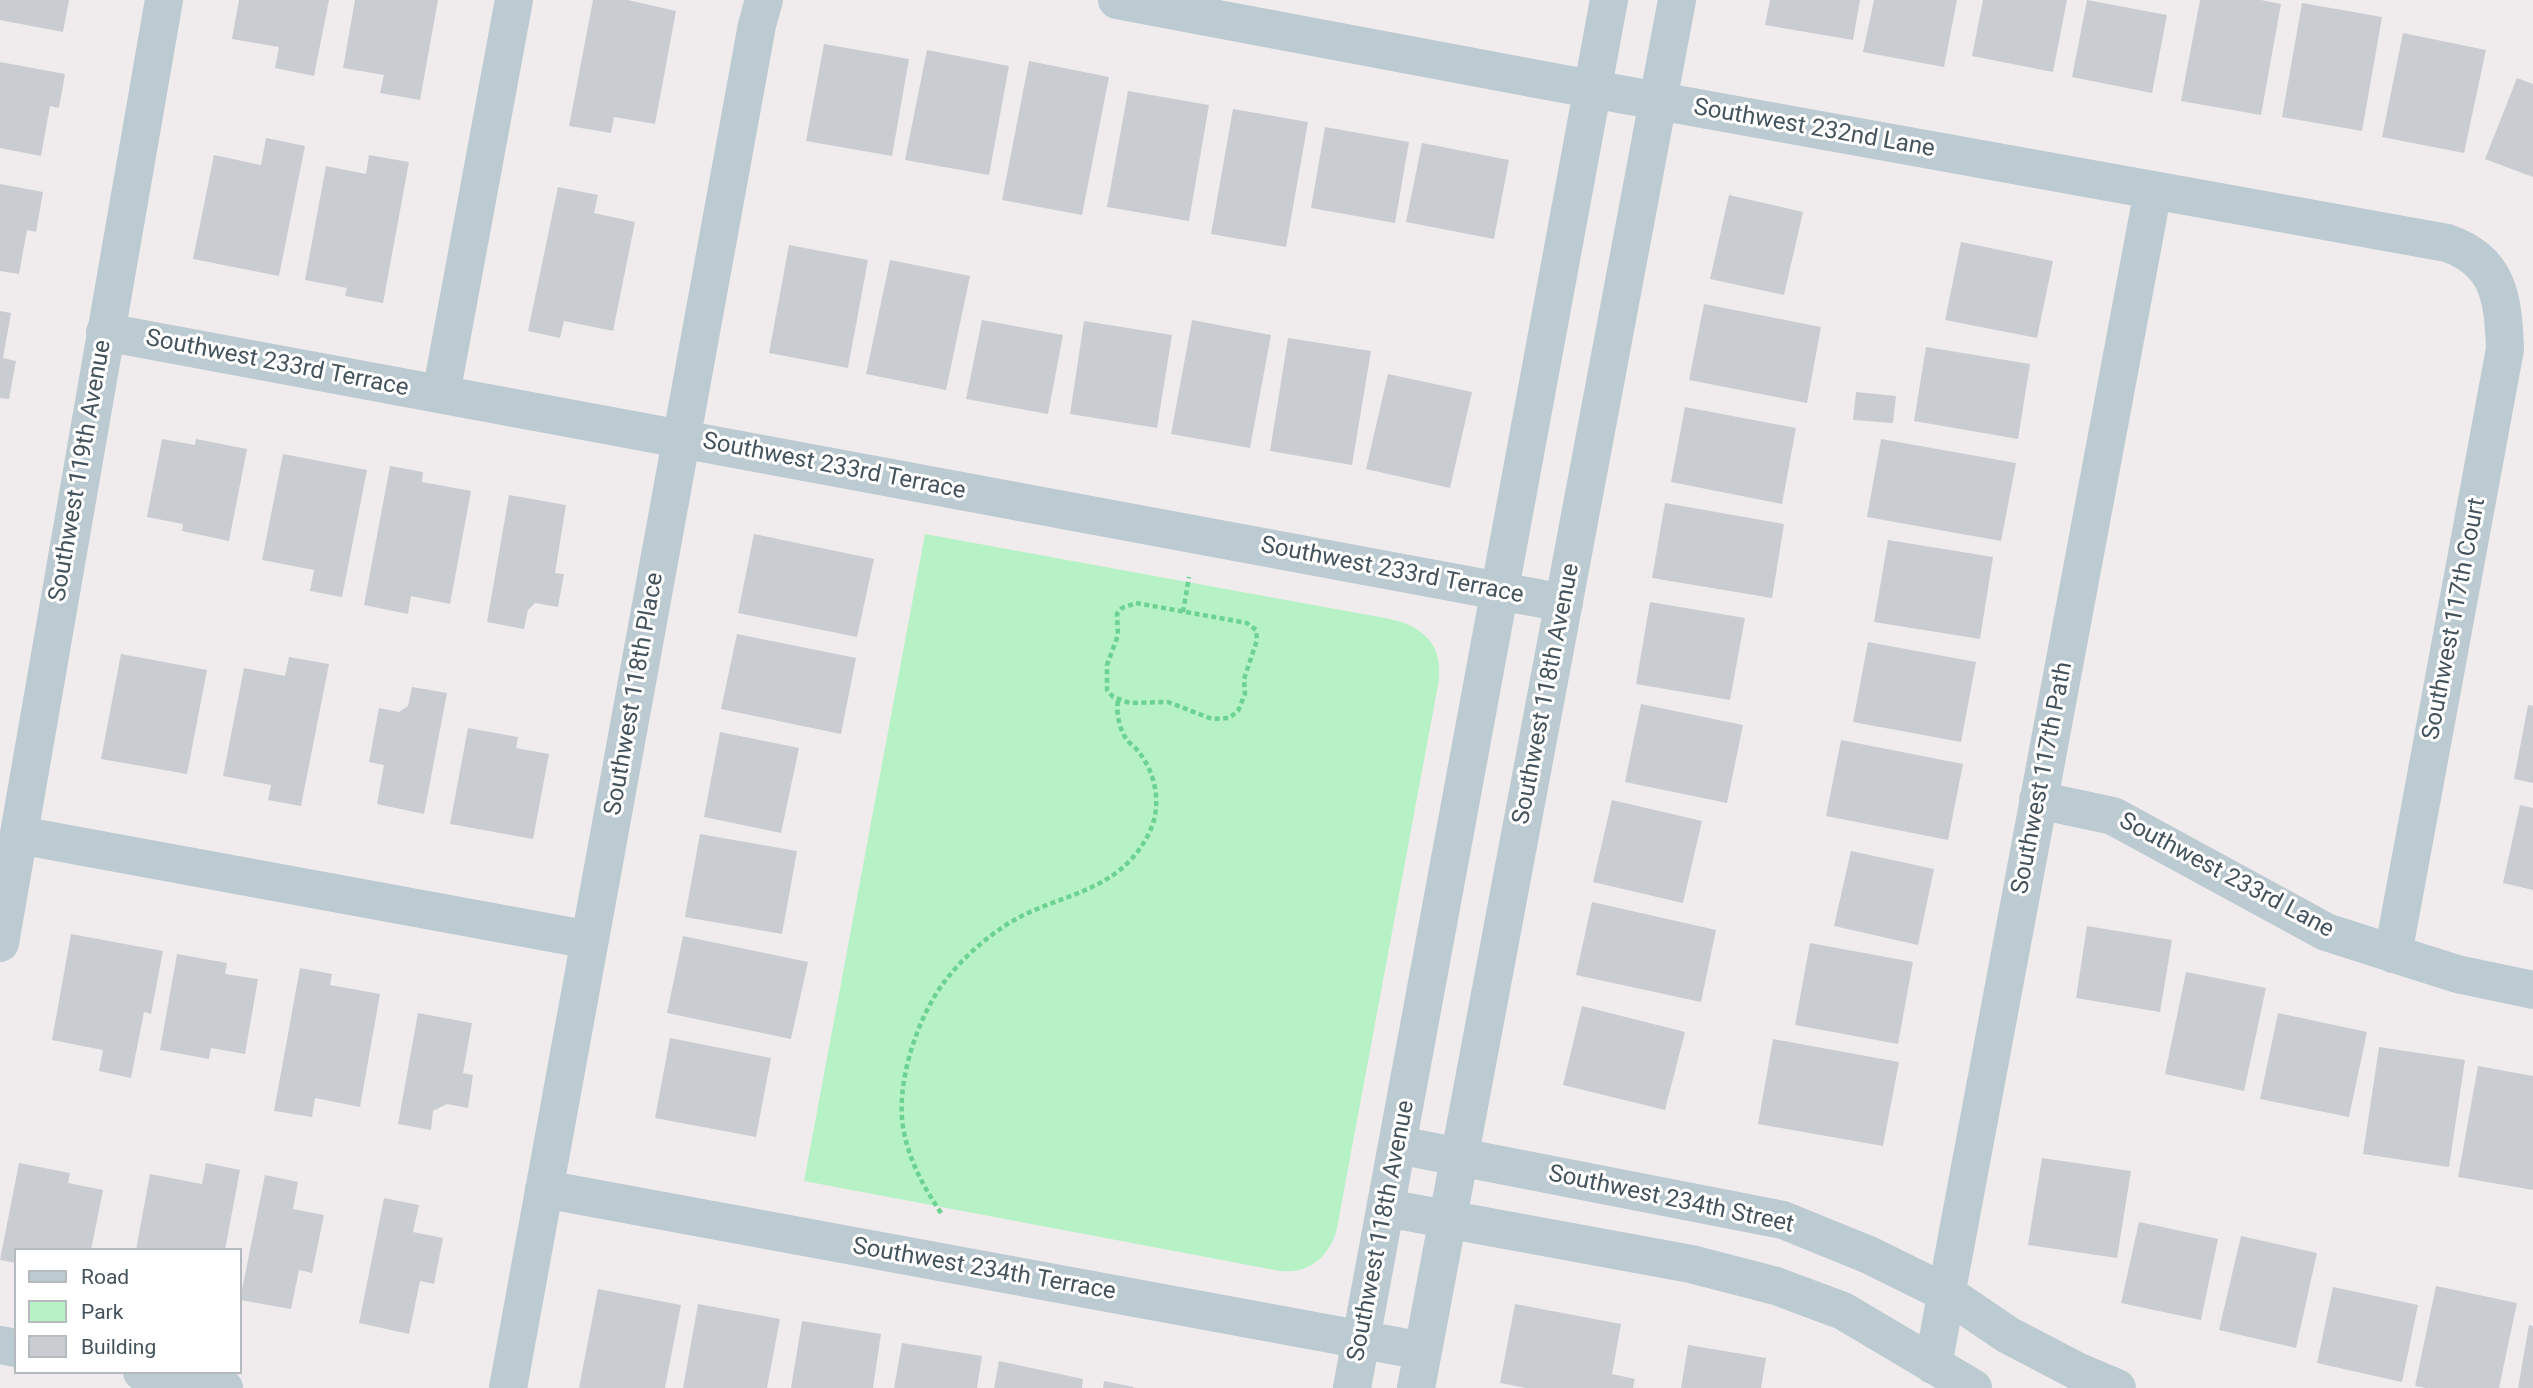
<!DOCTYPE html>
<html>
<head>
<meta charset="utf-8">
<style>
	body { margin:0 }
	#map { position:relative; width:2533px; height:1388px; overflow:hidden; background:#f0eced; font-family:Roboto,sans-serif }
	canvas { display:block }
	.legend { position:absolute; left:14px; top:1248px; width:228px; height:126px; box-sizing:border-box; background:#fff; border:2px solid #b4babe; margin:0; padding:9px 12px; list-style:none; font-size:21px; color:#44535c }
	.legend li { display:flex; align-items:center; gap:14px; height:35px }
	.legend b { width:35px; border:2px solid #b4babe }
</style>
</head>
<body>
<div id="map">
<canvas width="2533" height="1388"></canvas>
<ul class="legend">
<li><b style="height:9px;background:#bccad1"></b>Road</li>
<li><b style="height:19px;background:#b6f2c5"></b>Park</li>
<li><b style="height:19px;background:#c9cdd2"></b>Building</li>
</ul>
</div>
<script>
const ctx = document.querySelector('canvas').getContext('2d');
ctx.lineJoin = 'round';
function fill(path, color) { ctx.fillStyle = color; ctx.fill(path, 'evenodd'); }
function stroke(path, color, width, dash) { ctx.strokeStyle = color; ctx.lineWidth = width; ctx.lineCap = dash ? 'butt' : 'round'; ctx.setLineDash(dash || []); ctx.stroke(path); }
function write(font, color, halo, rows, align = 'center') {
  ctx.font = font + ' Roboto,sans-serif'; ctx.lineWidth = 6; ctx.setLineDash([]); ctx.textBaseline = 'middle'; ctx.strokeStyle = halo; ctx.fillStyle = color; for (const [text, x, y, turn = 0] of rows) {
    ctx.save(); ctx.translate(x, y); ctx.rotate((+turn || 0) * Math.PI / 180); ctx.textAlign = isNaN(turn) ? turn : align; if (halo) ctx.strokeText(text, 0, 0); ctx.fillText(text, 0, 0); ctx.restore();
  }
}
fill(new Path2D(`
	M925 534 1390 619C1426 627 1444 647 1438 685L1337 1228C1330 1256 1310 1274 1280 1271L804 1181Z`), '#b6f2c5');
fill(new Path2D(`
	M0 0H69L63 32 0 20Z
	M239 0H329L314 76 275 68 279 47 232 39Z
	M355 0H438L420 100 380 93 384 75 343 68Z
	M593 0H628L676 11 655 124 614 117 611 133 569 126Z
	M1770 0H1860L1853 40 1765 25Z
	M1874 0H1957L1944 67 1863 52Z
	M1983 0H2067L2053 72 1972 56Z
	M2087 0 2167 15 2152 93 2072 77Z
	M2200 0H2261L2281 4 2261 115 2181 101Z
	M2302 3 2382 17 2362 131 2282 117Z
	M2403 33 2486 50 2464 153 2382 137Z
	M824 44 909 59 892 156 806 141Z
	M927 50 1009 66 989 175 905 160Z
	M1029 61 1109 77 1082 215 1002 200Z
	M0 62 65 74 59 108 50 106 41 156 0 148Z
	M2517 78 2533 84V177L2485 159Z
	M1128 91 1209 105 1189 221 1107 207Z
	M1233 109 1308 122 1286 247 1211 234Z
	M1325 127 1409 142 1395 223 1311 208Z
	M266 138 305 146 279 276 193 259 214 155 261 165Z
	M1422 143 1509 160 1494 239 1406 222Z
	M369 155 409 162 383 303 345 296 347 288 305 280 326 166 366 174Z
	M0 184 43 192 36 232 27 230 19 274 0 271Z
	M558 187 598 195 594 213 635 222 613 331 564 321 560 338 528 331Z
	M1729 195 1803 212 1784 295 1710 279Z
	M1961 242 2053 261 2037 338 1945 320Z
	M789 245 868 260 848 368 769 353Z
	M890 260 970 276 946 390 866 374Z
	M1704 304 1821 327 1807 403 1689 380Z
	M0 311 11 313 3 358 16 361 9 399 0 398Z
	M982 320 1063 335 1048 414 966 399Z
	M1192 320 1271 335 1250 448 1171 434Z
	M1084 321 1172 335 1157 428 1070 414Z
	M1288 338 1371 351 1352 465 1270 451Z
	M1926 347 2030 364 2018 439 1914 421Z
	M1388 374 1472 392 1450 488 1366 469Z
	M1856 392 1896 396 1893 423 1853 420Z
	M1685 407 1796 428 1782 504 1671 482Z
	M162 439 195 445 196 439 247 449 229 541 182 531 183 524 147 517Z
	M1881 439 2016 463 2001 541 1867 517Z
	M283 454 367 470 342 597 310 591 314 570 262 560Z
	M390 466 423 472 422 482 471 491 450 604 411 596 408 614 364 605Z
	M509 495 566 505 555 573 564 574 558 607 535 603 528 610 524 629 487 622Z
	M1665 503 1784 524 1772 598 1652 578Z
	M754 534 874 559 857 637 738 613Z
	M1888 540 1993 557 1980 639 1874 622Z
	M1650 602 1745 618 1730 700 1636 684Z
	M737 634 856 658 841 734 721 709Z
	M1868 642 1976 662 1961 742 1853 722Z
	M121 654 207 670 187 774 101 759Z
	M289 657 329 664 301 806 268 800 271 785 223 776 244 668 285 676Z
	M412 687 447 693 424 814 377 804 384 765 369 762 379 708 399 712 408 706Z
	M1641 704 1743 725 1727 803 1625 782Z
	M2528 705 2533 706V783L2514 779Z
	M468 728 518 737 516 748 549 754 533 839 450 824Z
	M720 732 799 748 781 833 704 817Z
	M1841 740 1963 764 1948 840 1826 816Z
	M1612 800 1702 821 1683 903 1593 882Z
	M2520 805 2533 808V890L2503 883Z
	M700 834 797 851 782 934 685 917Z
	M1851 851 1934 869 1918 945 1834 926Z
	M1592 902 1716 930 1701 1002 1576 975Z
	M2087 926 2172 940 2160 1012 2076 998Z
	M71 934 163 951 151 1014 144 1012 131 1078 99 1071 103 1050 52 1040Z
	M683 936 808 962 791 1039 667 1013Z
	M1810 943 1913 962 1898 1044 1795 1025Z
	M177 954 227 963 225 974 258 979 245 1054 211 1048 209 1059 160 1050Z
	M300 968 332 974 330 985 380 994 360 1107 315 1098 312 1117 274 1111Z
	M2186 972 2266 988 2244 1091 2165 1074Z
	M1582 1006 1685 1032 1665 1110 1563 1085Z
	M418 1013 472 1023 463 1073 473 1075 468 1108 447 1104 433 1111 431 1130 398 1124Z
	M2278 1013 2367 1032 2349 1117 2260 1099Z
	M670 1038 771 1058 756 1137 655 1118Z
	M1773 1039 1899 1062 1883 1146 1758 1124Z
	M2379 1047 2465 1060 2449 1167 2363 1154Z
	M2478 1066 2533 1076V1190L2458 1177Z
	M2042 1158 2131 1171 2117 1258 2028 1245Z
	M19 1163 70 1173 68 1183 103 1190 91 1250H16V1263L0 1260Z
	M206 1163 240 1170 225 1250H136L150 1174 202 1184Z
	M265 1175 298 1182 293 1209 324 1215 312 1273 299 1270 291 1309 240 1300Z
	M384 1198 419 1205 413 1232 443 1238 434 1284 420 1281 409 1334 359 1323Z
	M2139 1222 2218 1239 2201 1320 2121 1303Z
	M2241 1236 2317 1253 2296 1348 2219 1330Z
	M2436 1286 2517 1303 2499 1388H2426L2415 1386Z
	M2333 1287 2418 1305 2402 1382 2317 1363Z
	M598 1289 681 1305 665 1388H579Z
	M698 1304 780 1319 767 1388H683Z
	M1515 1304 1621 1324 1612 1374 1635 1379 1633 1388H1526L1500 1383Z
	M802 1321 881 1334 873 1388H791Z
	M2529 1325 2533 1326V1388H2518Z
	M902 1343 982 1356 977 1388H894Z
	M1688 1345 1766 1358 1761 1388H1681Z
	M999 1361 1083 1379 1082 1388H994Z
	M1104 1381 1134 1387 1133 1388H1103Z`), '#c9cdd2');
stroke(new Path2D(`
	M1136 603 1247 623 1256 630 1257 640 1244 679 1245 694 1238 711 1229 718 1212 719 1168 702 1130 703 1113 697 1107 690V665L1118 635 1117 614 1122 608Z
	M1183 612 1189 577
	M941 1213C924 1187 910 1163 904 1132 894 1087 917 1017 945 981 960 961 982 941 1003 927 1054 892 1119 897 1150 831 1162 805 1156 773 1138 751 1135 747 1130 744 1127 740 1119 729 1116 713 1118 700`), '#6cd292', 4.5, [5, 3.5]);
stroke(new Path2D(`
	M1117 0 1553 82 2447 243C2500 261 2503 300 2505 349L2393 954
	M105 332 1564 603
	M441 394 514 0
	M2038 800 2113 816 2326 932 2457 974 2533 990
	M19 835 590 940
	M0 943 164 0
	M1398 1145 1783 1220 1869 1255 1946 1293 2008 1335 2079 1372 2117 1388
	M544 1189 1423 1351
	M1386 1208 1691 1264 1776 1286 1843 1311 1973 1388
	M0 1345 16 1348
	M1933 1365 2153 190
	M142 1372 224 1388
	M508 1388 757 25 764 0
	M1352 1388 1609 0
	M1416 1388 1677 0`), '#bccad1', 38);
write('24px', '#44535c', '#fff', [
	["Southwest 232nd Lane",1814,129,10],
	["Southwest 233rd Terrace",277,364,11],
	["Southwest 233rd Terrace",834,467,11],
	["Southwest 119th Avenue",81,471,-80],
	["Southwest 233rd Terrace",1392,571,11],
	["Southwest 117th Court",2455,619,-79],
	["Southwest 118th Place",635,694,-80],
	["Southwest 118th Avenue",1547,694,-79],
	["Southwest 117th Path",2043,778,-79],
	["Southwest 233rd Lane",2226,876,28],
	["Southwest 234th Street",1671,1200,12],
	["Southwest 118th Avenue",1382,1231,-79],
	["Southwest 234th Terrace",984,1270,10]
]);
</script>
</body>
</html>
